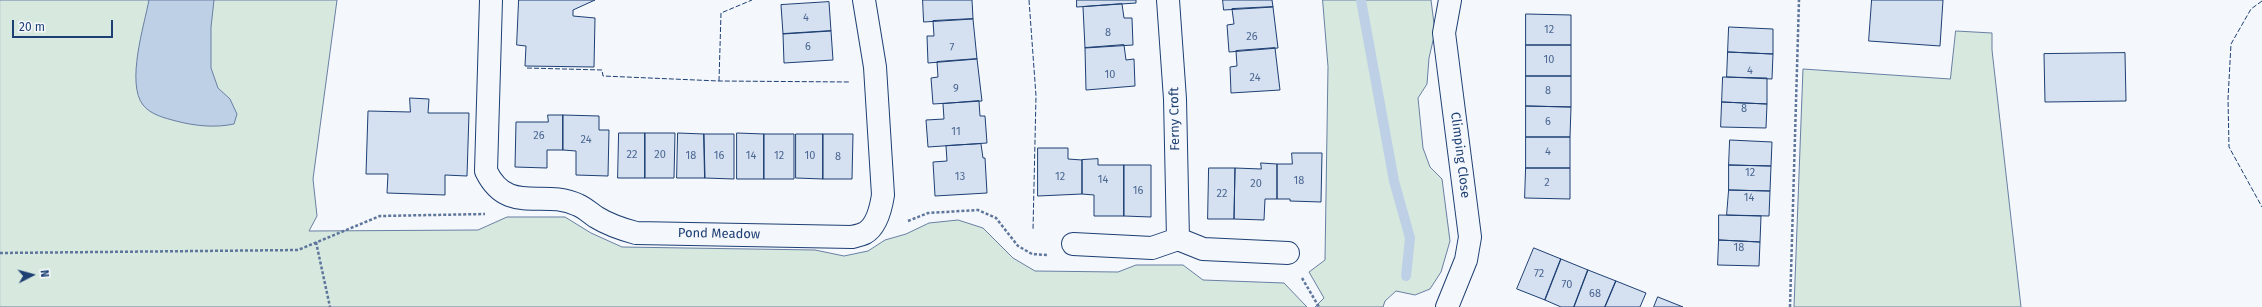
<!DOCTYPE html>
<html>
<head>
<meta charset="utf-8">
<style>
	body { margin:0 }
	#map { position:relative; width:2262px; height:307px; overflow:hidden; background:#f4f7fb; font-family:"Fira Sans",sans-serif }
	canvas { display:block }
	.north { position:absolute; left:12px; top:255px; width:40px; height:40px; -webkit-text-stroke:3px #f4f7fb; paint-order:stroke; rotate:84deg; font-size:11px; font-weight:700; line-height:16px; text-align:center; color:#1d3f73 }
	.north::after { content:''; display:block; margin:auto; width:14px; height:18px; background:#1d3f73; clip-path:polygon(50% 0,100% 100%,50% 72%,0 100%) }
	.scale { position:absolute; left:12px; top:20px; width:101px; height:18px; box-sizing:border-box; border:2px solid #1d3f73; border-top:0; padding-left:5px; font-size:12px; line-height:14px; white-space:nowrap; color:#1d3f73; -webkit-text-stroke:3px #f4f7fb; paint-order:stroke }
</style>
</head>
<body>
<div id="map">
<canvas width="2262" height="307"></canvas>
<div class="north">N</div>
<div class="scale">20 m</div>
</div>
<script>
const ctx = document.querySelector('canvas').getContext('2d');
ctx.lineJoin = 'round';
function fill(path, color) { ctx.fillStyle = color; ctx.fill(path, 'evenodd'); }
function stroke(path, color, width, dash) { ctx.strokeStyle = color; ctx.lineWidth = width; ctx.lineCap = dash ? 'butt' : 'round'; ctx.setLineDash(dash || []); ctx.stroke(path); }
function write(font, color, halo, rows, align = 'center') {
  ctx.font = font + ' "Fira Sans",sans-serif'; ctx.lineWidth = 3; ctx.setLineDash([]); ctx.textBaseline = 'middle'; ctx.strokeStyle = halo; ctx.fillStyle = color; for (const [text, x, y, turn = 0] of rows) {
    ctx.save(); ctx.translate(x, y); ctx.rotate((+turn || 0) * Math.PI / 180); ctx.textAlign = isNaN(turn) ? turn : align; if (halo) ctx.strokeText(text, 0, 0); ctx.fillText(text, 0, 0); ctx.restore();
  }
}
const green = new Path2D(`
	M0 0H337L313 179 317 216 309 231 478 230 507 217H565L591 233 622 247 815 250 844 256 868 251 885 240 906 234 929 223 958 220 983 228 1013 258 1035 271 1118 272 1136 265H1183L1203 280 1284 283 1307 307H0Z
	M1323 0H1431L1435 32 1429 58 1427 84 1418 98 1423 148 1430 167 1442 179 1450 241 1441 272 1430 289 1415 295 1396 291 1385 301 1383 307H1315L1324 298 1309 272 1325 260 1328 67Z
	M1956 31 1992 33V50L2021 307H1794L1803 69 1950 79Z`);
fill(green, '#d7e8df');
stroke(green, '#687fa3', 1);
const water = new Path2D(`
	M149 0H214L211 27V68L218 88 230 99 237 114 234 124C215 128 195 126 176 121 165 118 151 115 143 105 126 83 144 26 149 0Z`);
fill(water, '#bed0e5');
stroke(water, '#687fa3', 1);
stroke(new Path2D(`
	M1361 0 1394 181 1410 238 1406 276`), '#bed0e5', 10);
const building = new Path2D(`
	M519 0H595L573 10V16L595 18 594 67 525 66 526 46 517 45Z
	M923 0H972L973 19 924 22Z
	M1077 0H1136V3L1077 7Z
	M1223 0H1272L1273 7 1224 10Z
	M1872 0H1943L1940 46 1869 41Z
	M829 2 831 31 783 34 781 5Z
	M1122 4 1124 18H1132L1133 45 1085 48 1083 7Z
	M1273 7 1278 48 1229 52 1227 25 1234 24 1232 9Z
	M1526 14 1571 15V45H1526Z
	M973 19 977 59 928 63 927 36H934L933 21Z
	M1729 27 1773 29V54L1728 52Z
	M831 31 833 60 784 63 783 34Z
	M1124 45 1126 60 1134 59 1135 86 1086 90 1085 48Z
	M1526 45H1571V76H1526Z
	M1275 48 1280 90 1231 93 1230 67 1237 66 1236 51Z
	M1728 52 1773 54 1772 79 1727 77Z
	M2125 53 2126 101 2045 102 2044 54Z
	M977 59 982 101 933 104 931 78 938 77 937 62Z
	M1526 76H1571V107L1526 106Z
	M1723 77 1767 78V104L1722 102Z
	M410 98 429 99 428 113H469L467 176 445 175V195L387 193 388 174H366L368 111 410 112Z
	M979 101 980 116H985L987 143 928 147 926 120 944 119 943 104Z
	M1722 102 1767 104 1766 128 1721 127Z
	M1526 106 1571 107 1570 137H1526Z
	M548 115H563V150H547V168L515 167 516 122H548Z
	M563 115 599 116V130H609L608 176 576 175V151L563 150Z
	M619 133H645V178H618Z
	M645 133H675L674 178H645Z
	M678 133 704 134 705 178H677Z
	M737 133 764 134V179H737Z
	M704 134H734V179L705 178Z
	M764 134H794V179H764Z
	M796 134H823V179L796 178Z
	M823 134H853L852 179H823Z
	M1526 137H1570V168H1526Z
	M1730 140 1772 142 1771 166 1729 165Z
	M981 144 983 158H985L987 193 935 196 933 162 947 161 946 146Z
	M1038 148H1068V159L1082 160V194L1038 196Z
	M1292 153H1322L1321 202 1290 201V199H1277V164H1292Z
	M1098 159V165H1124V216H1094V195L1082 194V160Z
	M1261 163 1277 164V199H1265L1264 220 1234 219 1235 168 1261 169Z
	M1124 165H1151V217L1124 216Z
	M1729 165 1771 166 1770 191 1729 190Z
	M1209 168H1235L1234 219H1208Z
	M1526 168H1570V199L1525 198Z
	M1729 190 1770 191 1769 216 1727 215Z
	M1719 215 1761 216 1760 242 1719 240Z
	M1719 240 1760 242 1759 266 1718 265Z
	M1534 248 1561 259 1545 300 1517 289Z
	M1561 259 1588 270 1574 307H1561L1545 300Z
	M1588 270 1616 281 1605 307H1574Z
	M1616 281 1646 293 1640 307H1605Z
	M1658 297 1683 307H1654Z`);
fill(building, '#d5e0f0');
stroke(building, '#1d3f73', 1);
const street = new Path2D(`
	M491 0 486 171C508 216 543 188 578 205 585 208 590 213 596 217 609 225 621 229 636 233L852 237C856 236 861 235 865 233 877 226 881 208 883 195L875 67 864 0
	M1168 0 1175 99 1178 239
	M1073 244 1152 248 1178 239 1203 249 1288 253
	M1447 307 1466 260 1470 237 1444 33 1450 0`);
stroke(street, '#1d3f73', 24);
stroke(new Path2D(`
	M908 221 928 213 978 210 996 218 1018 246 1032 254 1047 255
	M316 242 330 307
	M0 253 298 250 380 216 485 214
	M1302 278 1319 307
	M1790 307 1799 0`), '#5e769c', 2.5, [3, 2]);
stroke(street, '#f4f7fb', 22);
stroke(new Path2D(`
	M1029 0 1036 96 1033 230
	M2262 1 2251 9 2231 44 2228 99 2229 147 2262 207
	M527 68 602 70 603 76 719 81 850 82
	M719 81 721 13 752 0`), '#1d3f73', 1, [5, 2]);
write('11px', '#4b6792', null, [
	["4",806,18],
	["12",1549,30],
	["8",1108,33],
	["26",1252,37],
	["6",808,47],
	["7",952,48],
	["10",1549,60],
	["4",1750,71],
	["10",1110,75],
	["24",1255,78],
	["9",956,89],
	["8",1548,91],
	["8",1744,109],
	["6",1548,122],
	["11",956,132],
	["26",539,136],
	["24",586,140],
	["4",1548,152],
	["22",632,155],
	["20",660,155],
	["18",691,156],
	["16",719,156],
	["14",751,156],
	["12",779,156],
	["10",810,156],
	["8",838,157],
	["12",1750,173],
	["13",960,177],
	["12",1060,177],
	["14",1103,180],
	["18",1299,181],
	["2",1547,183],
	["20",1256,184],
	["16",1138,191],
	["22",1222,194],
	["14",1749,198],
	["18",1739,248],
	["72",1539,274],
	["70",1567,285],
	["68",1595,294]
]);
write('13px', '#1d3f73', '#f4f7fb', [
	["Ferny Croft",1175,119,-91],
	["Climping Close",1460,155,83],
	["Pond Meadow",719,234,1]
]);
</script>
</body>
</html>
